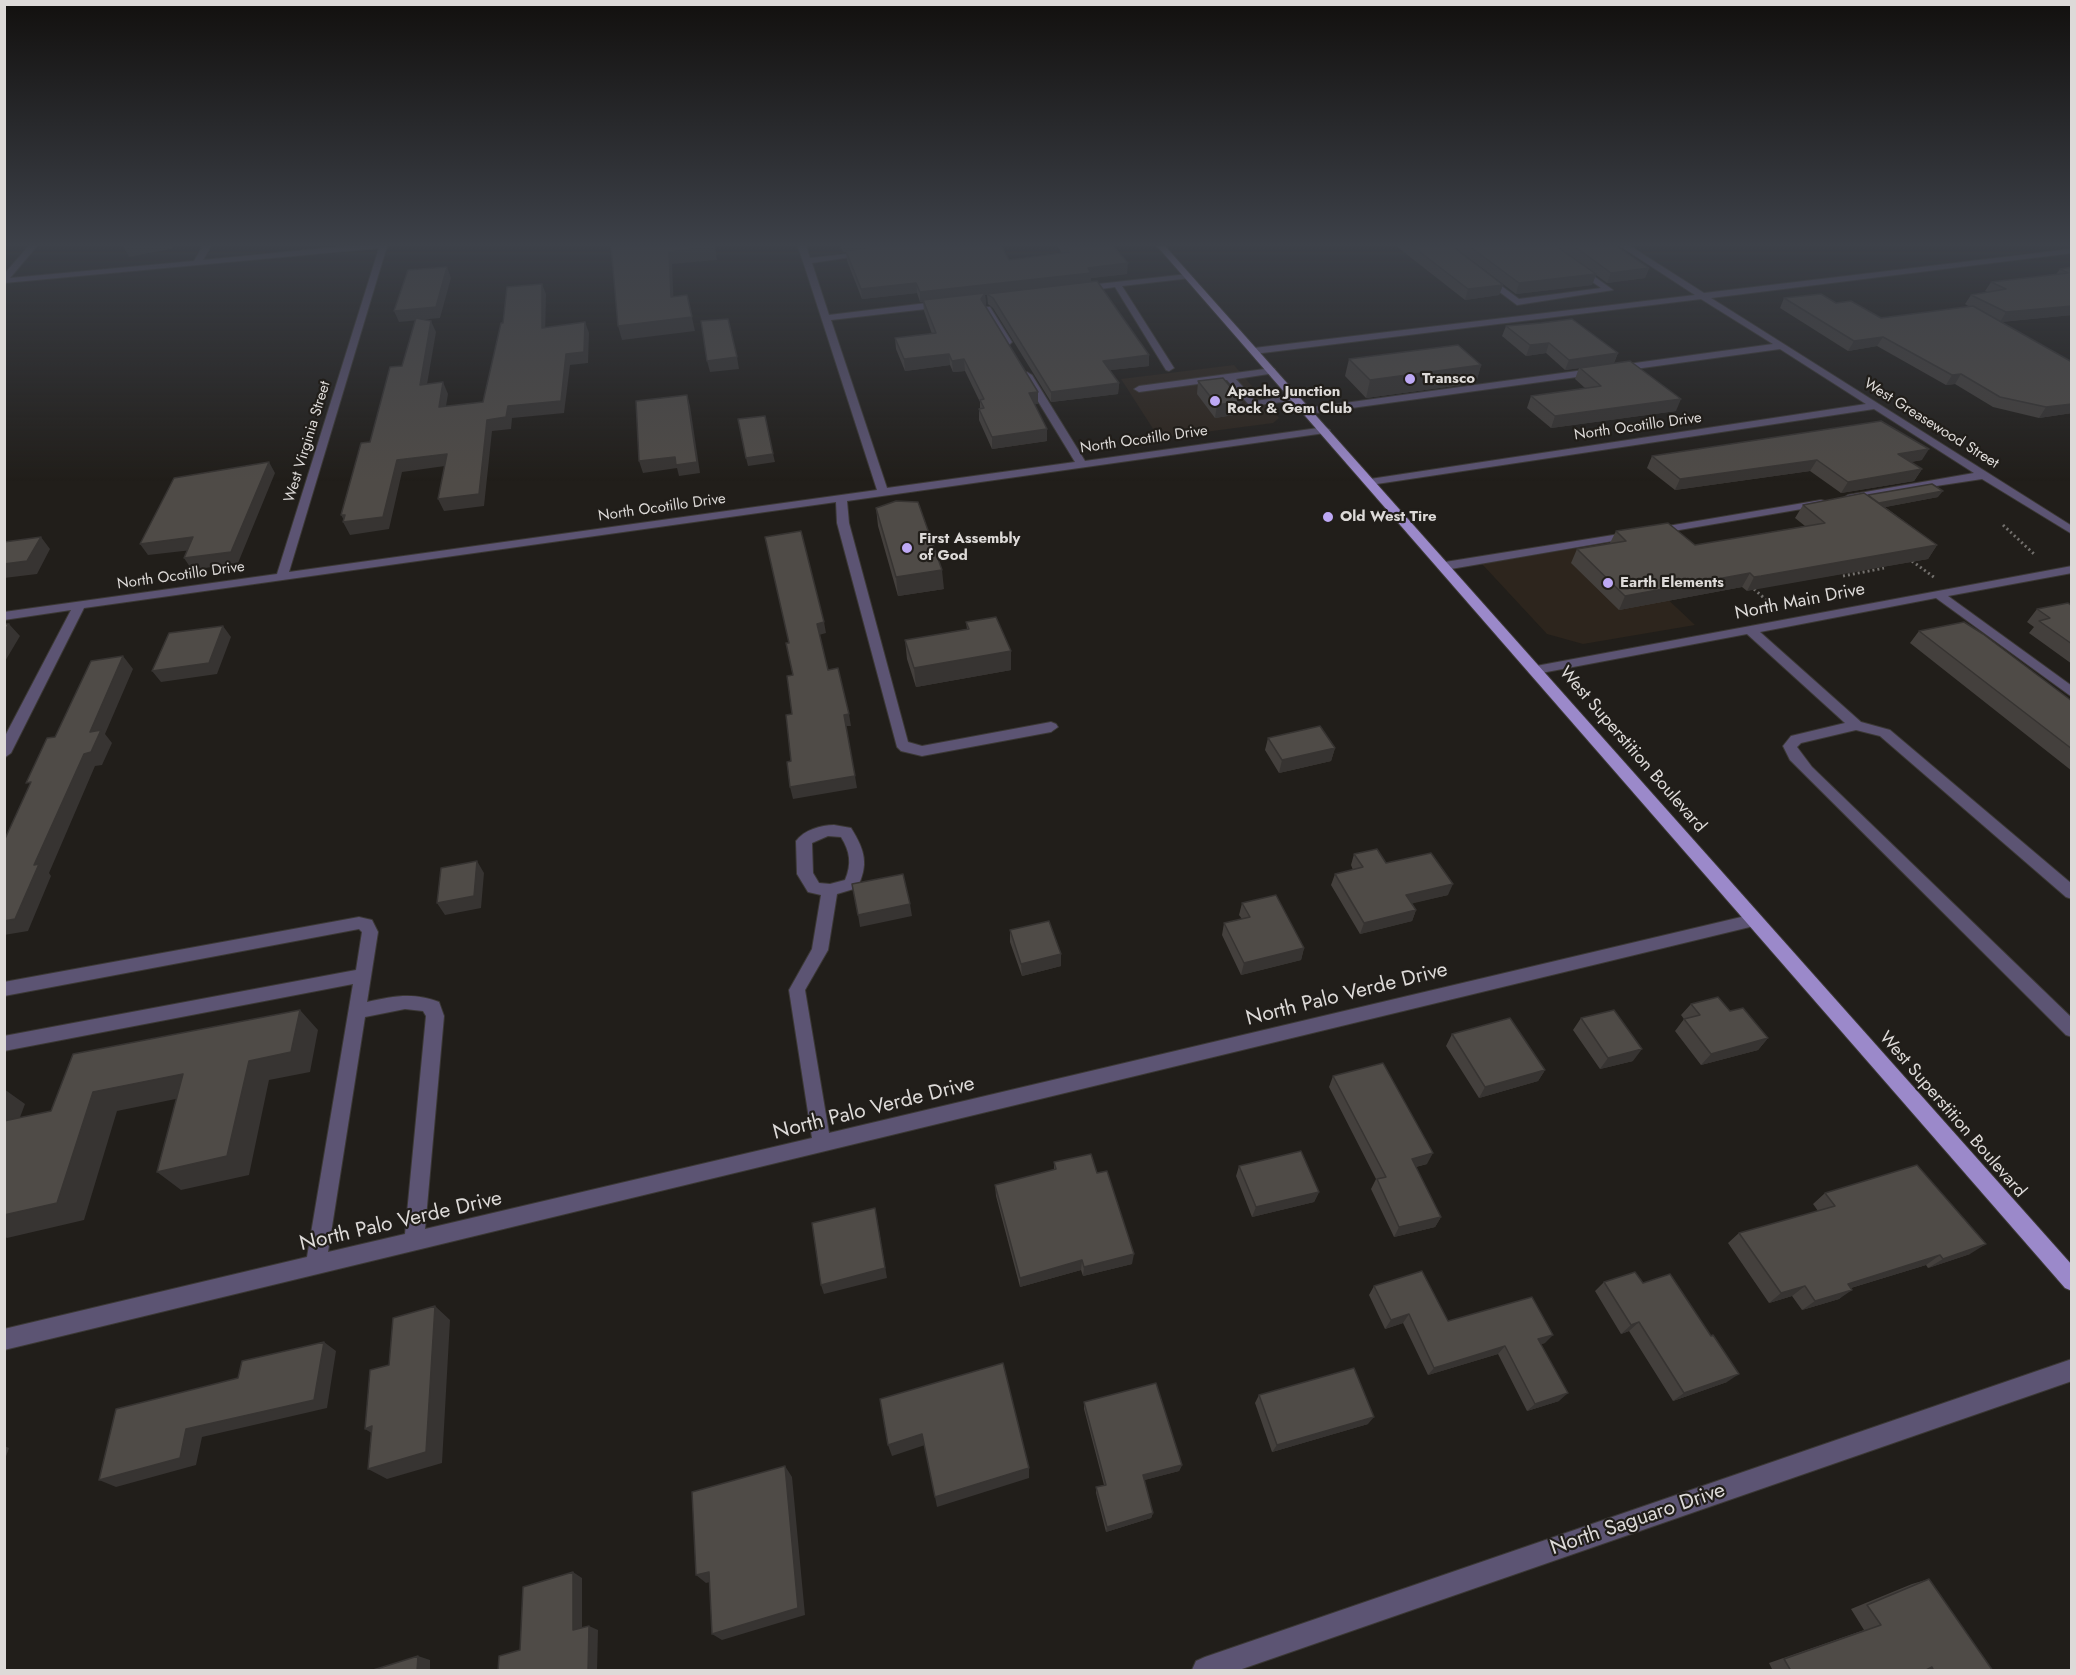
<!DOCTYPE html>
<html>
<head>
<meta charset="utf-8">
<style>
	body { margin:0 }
	#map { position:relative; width:2076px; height:1675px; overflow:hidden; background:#211e1a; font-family:Jost,sans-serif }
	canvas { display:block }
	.frame { position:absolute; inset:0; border:6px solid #dddad8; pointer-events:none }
</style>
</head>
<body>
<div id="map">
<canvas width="2076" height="1675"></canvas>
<div class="frame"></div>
</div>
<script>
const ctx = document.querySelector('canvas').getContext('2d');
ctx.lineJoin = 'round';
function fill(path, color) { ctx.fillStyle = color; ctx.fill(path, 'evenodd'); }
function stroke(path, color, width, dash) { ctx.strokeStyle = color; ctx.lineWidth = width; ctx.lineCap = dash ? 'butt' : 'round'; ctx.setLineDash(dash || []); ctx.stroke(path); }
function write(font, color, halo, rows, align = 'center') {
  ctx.font = font + ' Jost,sans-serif'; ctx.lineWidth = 4.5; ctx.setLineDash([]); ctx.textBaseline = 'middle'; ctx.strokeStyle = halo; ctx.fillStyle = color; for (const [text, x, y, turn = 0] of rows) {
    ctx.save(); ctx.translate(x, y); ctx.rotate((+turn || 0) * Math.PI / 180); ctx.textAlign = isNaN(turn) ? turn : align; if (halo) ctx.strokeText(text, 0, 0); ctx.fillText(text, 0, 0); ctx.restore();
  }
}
fill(new Path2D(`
	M1234 365 1279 418 1273 423 1159 438 1121 379Z
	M1608 543 1695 625 1583 644 1547 634 1482 564Z`), '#2d251d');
const minor = new Path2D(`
	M29 246H37L10 278 194 261 203 246H211L203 260 348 246H387L289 572 877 490 798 246H806L810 258 866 252 870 254 812 263 829 315 943 301 947 304 943 307 831 320 887 488 1075 462 1022 375 1027 372 1032 375 1085 461 1325 427 1330 430 1325 433 847 501 849 523 908 742 922 746 1051 722 1056 724 1058 727 1051 732 922 756 901 751 897 747 837 523 836 502 84 608 11 753 4 758V738L71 610 4 620V612L277 574 379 248 4 283V274Z
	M1542 246H1552L1613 290 1517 305 1481 278 1488 276 1519 299 1601 288Z
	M1620 246H1630L1704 293 2072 249V253L1711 298 2072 526V534L1982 479 1844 500 1843 498 1848 495 1974 473 1874 409 1370 485 1365 482 1370 479 1866 404 1780 349 1308 414 1303 411 1308 408 1773 344 1701 299 1254 354 1249 351 1254 348 1695 295Z
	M1188 274 1192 276 1191 278 1122 286 1174 368 1169 371 1166 370 1115 287 1080 292 1076 289 1080 286Z
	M984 307H990L1012 342 1010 344H1004L983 309Z
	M1272 368 1275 369V373L1236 379 1255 401 1296 395 1299 396V400L1250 406 1227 380 1139 392 1134 389 1139 386Z
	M1821 500 1825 501V505L1656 534 1650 531 1656 528Z
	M1632 532 1636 533V537L1445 570 1439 566 1445 562Z
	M2072 566V573L1948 596 2072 686V697L1936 598 1760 632 1861 722 1890 730 2072 884V899L2066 897 1880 736 1856 730 1801 743 1797 747 1812 767 2072 1018V1037L2066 1035 1790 760 1783 746 1791 736 1845 723 1747 634 1536 674 1530 670 1536 666Z
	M834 825 851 828C865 850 869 865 857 888L837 894 828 950 805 990 829 1133 1754 914 1760 916 1762 920 1760 924 1754 926 4 1350V1329L307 1257 353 984 4 1051V1036L356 970 362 932 359 929 4 996V982L359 917 372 920 378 932 367 1002C393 996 414 992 439 1002L444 1016 425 1229 812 1138 789 990 812 949 821 895 808 892 797 874 796 841C804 830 821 825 834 825ZM828 836 841 837C850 851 852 864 845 880L830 884 819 883 813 873 812 843ZM405 1009 423 1011 426 1016 405 1234 328 1252 365 1017Z
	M2072 1359V1381L1239 1670H1192L1196 1661 1205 1657Z`);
const major = new Path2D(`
	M1157 246H1165L2072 1265V1291L2065 1288Z`);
stroke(minor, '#3b3835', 2);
stroke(major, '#3b3835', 2);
stroke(new Path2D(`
	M2003 525 2034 554
	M1912 561 1935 578
	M1843 576 1884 568
	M1754 589 1774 607`), '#73706d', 3, [2, 3]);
fill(minor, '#5c5473');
fill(major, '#9b89ca');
fill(new Path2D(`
	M841 246H1001L1009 260 1062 253 1057 246H1113L1127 274 1091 278V282L1149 366 1110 370 1119 383 1118 394 1051 402 993 308 988 304 987 295H985L986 304 985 306 1038 404H1034L1047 441 992 449 979 420V409L980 408V402L965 371 953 372 950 365 905 371 896 349 895 338 932 334 924 311 923 302H920L917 293 862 299 847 261 846 252H843Z
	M1396 246H1452L1503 285 1499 295 1465 300Z
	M1453 246H1616L1649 268 1645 278 1607 283 1596 275 1592 285 1516 294Z
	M2072 267V315L2001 322 2072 413 2039 418 1993 407 1955 384 1946 385 1877 346 1848 351 1780 308 1784 298 1836 303 1881 318 1970 307 1965 304 1971 295 1987 292 1985 291 1991 282 2056 274 2060 269Z
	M1506 326 1618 353 1614 363 1676 411 1551 428 1527 408 1531 396 1585 388 1575 379 1579 368 1565 370 1546 353 1526 356 1502 336Z
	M1349 359 1481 365 1476 383 1366 398 1345 376Z
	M1198 381 1240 414 1215 418 1197 394Z
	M1652 456 1922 460 1911 462 1922 469 1914 481 1841 493 1810 471 1675 490 1647 468Z
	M1868 495 1938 497 1885 507 1937 545 1928 559 1754 589 1747 591 1742 587 1619 610 1571 563 1577 549 1610 543 1616 531 1695 545 1805 526 1795 518 1803 505Z
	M876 508 944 589 898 596 878 526Z
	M2072 606V664L2029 633 2034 627 2027 622 2037 609Z
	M966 622 1011 670 916 687 907 659 905 640 967 629Z
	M1919 631 2072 701V771L1910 643Z
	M1268 738 1335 748 1331 761 1279 773 1265 750Z
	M1354 854 1386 863 1448 895 1412 903 1416 910 1412 921 1360 934 1331 885 1335 874 1353 870 1351 865Z
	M1242 903 1304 948 1301 960 1241 975 1222 935 1224 923 1242 919 1239 915Z
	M1010 930 1061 954V966L1022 976 1010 942Z
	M1691 1004 1768 1038 1758 1050 1701 1065 1675 1031 1684 1019 1681 1015Z
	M1581 1018 1633 1061 1600 1069 1573 1030Z
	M1452 1034 1545 1070 1538 1081 1479 1098 1446 1046Z
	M1333 1076 1427 1164 1416 1167 1441 1217 1435 1227 1394 1237 1371 1189 1376 1179 1329 1087Z
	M1054 1162 1097 1173 1132 1264 1083 1276 1081 1270 1020 1287 996 1196 995 1185 1054 1170Z
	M1239 1166 1319 1192 1314 1202 1252 1217 1236 1176Z
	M1825 1193 1970 1254 1928 1268 1926 1265 1851 1288 1839 1299 1802 1310 1792 1296 1769 1303 1728 1243 1739 1233 1818 1211 1813 1204Z
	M1604 1282 1643 1283 1727 1382 1673 1401 1629 1331 1621 1334 1595 1291Z
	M1374 1286 1448 1321 1545 1343 1541 1344 1559 1401 1527 1411 1498 1354 1428 1375 1403 1323 1385 1329 1369 1295Z
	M1259 1395 1368 1424 1272 1452 1255 1403Z
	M1084 1402 1182 1465 1179 1471 1144 1480 1153 1513 1151 1518 1106 1532 1096 1493V1487L1104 1485 1084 1409Z
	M1929 1579 1993 1671H1773L1769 1663 1864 1630 1851 1609 1912 1584Z`), '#44403d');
fill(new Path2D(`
	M123 246H173L171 249 129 257Z
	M715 246 717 260 672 264 674 310 671 297 669 252Z
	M843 246H897L843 252Z
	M1128 263 1127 274 1091 278V283L985 295 986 304 981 310V299L984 295 920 302V292L1088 268Z
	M447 267 451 278 440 318 399 322 394 311Z
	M1649 268 1645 278 1607 283 1611 273Z
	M1596 274 1592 285 1516 294 1519 283Z
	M916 283 917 293 862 299 861 289Z
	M542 284 546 294 545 339 542 328Z
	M1503 285 1499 295 1465 300 1468 289Z
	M687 295 695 331 622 340 618 326Z
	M2072 306V315L2000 322 2006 312Z
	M431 321 436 332 425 396 420 385Z
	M585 322 589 333 588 363 570 365 564 413 512 418 511 429 492 431 484 506 444 511 438 499 487 420 508 406Z
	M1883 337 1877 346 1848 351 1854 341Z
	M1549 343 1546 353 1526 356 1530 345Z
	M1618 353 1613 364 1565 370 1569 360Z
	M949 354 950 365 905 371 904 359Z
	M1149 355V366L1102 371 1103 361Z
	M737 357 739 369 710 372 707 361Z
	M964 359 965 371 953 372 952 361Z
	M1481 365 1476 383 1366 398 1370 380Z
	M1961 374 1955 384 1946 385 1952 375Z
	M443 382 448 394 444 418 439 407Z
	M1119 383 1118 394 1051 402V392Z
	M1038 392V404L1029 405V393Z
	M687 395 690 406 700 473 679 476 677 468 643 473 639 461Z
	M1681 399 1676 411 1551 428 1555 416Z
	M1242 401 1240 414 1215 418 1217 405Z
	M2072 404V413L2039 418 2046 407Z
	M1047 429V441L992 449V437Z
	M1929 449 1922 460 1891 465 1898 454Z
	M447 454 452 465 402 472 389 529 350 535 343 522H345L341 515 397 460Z
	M773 454 775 462 748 466 746 458Z
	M1817 460 1810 471 1675 490 1680 479Z
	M269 462 275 473 238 563 192 570 184 558Z
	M1922 469 1914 481 1841 493 1848 482Z
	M1943 491 1938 497 1865 511 1869 505Z
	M41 537 50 549 37 574 4 578V564Z
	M193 537 201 549 148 555 140 544Z
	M1937 545 1928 559 1747 591 1754 577Z
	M942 570 944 589 898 596 896 577Z
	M1750 573 1742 587 1619 610 1625 596Z
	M824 622 826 633 819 635 817 624Z
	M9 624 20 636 4 663V632Z
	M223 626 231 637 217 674 161 682 152 671Z
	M1011 651V670L916 687 914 668Z
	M123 656 133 669 105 734 112 743 102 765 95 766 49 873 51 876 28 931 4 935V921L34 865 90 732Z
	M849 714 851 726H846L844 715Z
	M1335 748 1331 761 1279 773 1282 760Z
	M855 776 857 788 793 799 790 787Z
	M477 861 484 873 481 908 445 915 437 903Z
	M1453 884 1448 895 1402 906 1406 895Z
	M910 904 912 916 860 927 858 915Z
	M1416 910 1412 921 1360 934 1364 923Z
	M1304 948 1301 960 1241 975 1244 963Z
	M1061 954V966L1022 976 1021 964Z
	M300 1010 318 1030 310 1072 269 1080 249 1175 181 1190 157 1172 249 1061Z
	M1768 1038 1758 1050 1701 1065 1711 1054Z
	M1642 1049 1633 1061 1600 1069 1608 1058Z
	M1545 1070 1538 1081 1479 1098 1485 1087Z
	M183 1074 205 1093 117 1111 84 1220 7 1238 4 1236V1215L93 1092Z
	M4 1089 25 1104 10 1144 4 1140Z
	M1433 1153 1427 1164 1406 1169 1412 1159Z
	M1319 1192 1314 1202 1252 1217 1256 1207Z
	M875 1208 877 1218 887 1278 824 1294 821 1285Z
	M1441 1217 1435 1227 1394 1237 1399 1227Z
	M1986 1244 1970 1254 1928 1268 1943 1259Z
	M1134 1254 1132 1264 1083 1276 1084 1267Z
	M1940 1255 1926 1265 1834 1293 1848 1284Z
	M1082 1260 1081 1270 1020 1287V1278Z
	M1805 1286 1792 1296 1769 1303 1781 1293Z
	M1852 1290 1839 1299 1802 1310 1815 1301Z
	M435 1306 450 1320 442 1463 387 1479 368 1469Z
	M1409 1314 1403 1323 1385 1329 1391 1320Z
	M1639 1322 1629 1331 1621 1334 1631 1325Z
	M1553 1335 1545 1343 1530 1347 1538 1339Z
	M324 1342 336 1351 327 1408 202 1437 196 1465 116 1487 99 1480Z
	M1505 1346 1498 1354 1428 1375 1434 1368Z
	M1739 1374 1727 1382 1673 1401 1684 1393Z
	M1568 1393 1559 1401 1527 1411 1535 1404Z
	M1374 1417 1368 1424 1272 1452 1277 1445Z
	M372 1426 383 1440 365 1429Z
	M922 1434 925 1445 892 1456 888 1445Z
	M4 1446 9 1448 4 1462Z
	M1182 1465 1179 1471 1141 1481 1143 1475Z
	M785 1466 792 1477 805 1615 722 1640 712 1634Z
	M1029 1468V1478L937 1507 935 1497Z
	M1153 1513 1151 1518 1106 1532 1107 1527Z
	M573 1572 582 1578V1635L573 1630Z
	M709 1572 718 1580 706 1583 696 1575Z
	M589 1626 598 1630 597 1671H588Z
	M418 1656 430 1660V1671H417Z`), '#373432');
const building = new Path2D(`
	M611 246H714L669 252 671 297 687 295 692 317 618 326Z
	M879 246H1001L1009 260 1069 252 1065 246H1113L1128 263 1088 268 1091 273 920 292 916 283 861 289 846 251Z
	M1412 246H1452L1503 285 1468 289Z
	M1469 246H1556L1596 274 1519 283Z
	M1574 246H1616L1649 268 1611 273Z
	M447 267 436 307 394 311 408 270Z
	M2072 267V306L2006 312 1971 295 2006 289 1991 282 2068 273 2060 269Z
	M1097 281 1149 355 1103 361 1119 383 1051 392 993 298 987 294Z
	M542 284V328L585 322 584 352 566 354 561 401 508 406 506 417 487 420 479 494 438 499 447 454 397 460 383 517 343 522 345 515H341L361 443 370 442 390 367 402 366 416 318 431 321 420 385 443 382 439 407 483 402 501 323H503L507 287Z
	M985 293 981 299 1038 392 1029 393 1047 429 992 437 979 409 984 408 980 400 984 399 964 359 952 361 949 354 904 359 895 338 936 333 923 300Z
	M1821 294 1836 303 1851 301 1881 318 1973 306 2072 362V404L2046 407 2000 397 1961 374 1952 375 1883 337 1854 341 1784 298Z
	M728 319 737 357 707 361 701 321Z
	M1572 319 1618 353 1569 360 1549 343 1530 345 1506 326 1541 323Z
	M1458 345 1481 365 1370 380 1349 359Z
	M1630 361 1681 399 1555 416 1531 396 1601 386 1580 368Z
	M1223 378 1242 401 1217 405 1198 381Z
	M687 395 697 462 676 465 675 457 639 461 636 401Z
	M765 416 773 454 746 458 738 419Z
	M1881 421 1929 449 1898 454 1922 469 1848 482 1817 460 1680 479 1652 456Z
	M269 462 231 552 184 558 193 537 140 544 174 478Z
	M1932 484 1943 491 1879 503 1868 495Z
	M1864 493 1937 545 1761 576 1754 577 1750 573 1625 596 1577 549 1626 541 1616 531 1668 523 1695 545 1825 523 1803 505Z
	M896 501 918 502 942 570 896 577 876 508Z
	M801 531 824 622 817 624 828 670 838 668 849 714 844 715 855 776 790 787 787 762 791 761 786 715 792 714 787 676 793 675 786 643H789L765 537Z
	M41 537 27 561 4 564V542Z
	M2068 603 2072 606V644L2039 621 2050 618 2037 609Z
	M996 617 1011 651 914 668 905 640 969 629 966 622Z
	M1964 622 1983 634 2072 701V749L1919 631Z
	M4 624H9L4 632Z
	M223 626 209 663 152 671 169 633Z
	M123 656 90 732 101 730 91 752 84 754 34 865 39 864 15 919 4 921V841L31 782 26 783 47 738 55 737 91 661Z
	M1320 726 1335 748 1282 760 1268 738Z
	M1377 849 1386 863 1431 853 1453 884 1406 895 1416 910 1364 923 1335 874 1363 867 1354 854Z
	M477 861 474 896 437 903 441 868Z
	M903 874 910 904 858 915 852 884Z
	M1276 895 1304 948 1244 963 1224 923 1250 917 1242 903Z
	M1049 921 1061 954 1021 964 1010 930Z
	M1718 997 1730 1011 1743 1008 1768 1038 1711 1054 1684 1019 1700 1015 1691 1004Z
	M300 1010 291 1052 249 1061 227 1156 157 1172 183 1074 93 1092 57 1203 4 1215V1121L51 1111 73 1054Z
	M1614 1010 1642 1049 1608 1058 1581 1018Z
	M1510 1018 1545 1070 1485 1087 1452 1034Z
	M1383 1063 1433 1153 1412 1159 1441 1217 1399 1227 1377 1179 1386 1177 1333 1076Z
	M1301 1151 1319 1192 1256 1207 1239 1166Z
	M1091 1154 1097 1173 1107 1171 1134 1254 1084 1267 1082 1260 1020 1278 995 1185 1056 1169 1054 1162Z
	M1917 1165 1986 1244 1943 1259 1940 1255 1848 1284 1852 1290 1815 1301 1805 1286 1781 1293 1739 1233 1835 1206 1825 1193Z
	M875 1208 885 1268 821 1285 812 1223Z
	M1422 1271 1448 1321 1532 1297 1553 1335 1538 1339 1568 1393 1535 1404 1505 1346 1434 1368 1409 1314 1391 1320 1374 1286Z
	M1635 1272 1643 1283 1670 1274 1711 1336 1713 1335 1739 1374 1684 1393 1639 1322 1631 1325 1604 1282Z
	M435 1306 426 1452 368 1469 372 1426 365 1429 370 1370 389 1365 393 1318Z
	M324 1342 314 1400 186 1429 180 1458 99 1480 116 1409 238 1378 242 1361Z
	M1003 1363 1029 1468 935 1497 922 1434 888 1445 880 1399Z
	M1354 1368 1374 1417 1277 1445 1259 1395Z
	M1156 1383 1182 1465 1143 1475 1153 1513 1107 1527 1096 1487 1106 1485 1084 1402Z
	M785 1466 798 1608 712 1634 709 1572 696 1575 692 1492Z
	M573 1572V1630L589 1626 588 1671H498L499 1656 520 1650 523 1587Z
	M1929 1579 1993 1671H1934L1932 1667 1924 1671H1791L1784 1659 1881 1625 1867 1605Z
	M418 1656 417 1671H370Z`);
fill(building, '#4f4b47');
stroke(building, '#373432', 1.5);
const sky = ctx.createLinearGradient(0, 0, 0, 481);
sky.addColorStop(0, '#12100e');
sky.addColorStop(0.51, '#3d4149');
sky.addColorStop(1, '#3d414900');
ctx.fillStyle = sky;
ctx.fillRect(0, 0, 2076, 481);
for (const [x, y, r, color] of [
	[1410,379,6,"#bea9f5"],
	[1215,401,6,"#bea9f5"],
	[1328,517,6,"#bea9f5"],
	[907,548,6,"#bea9f5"],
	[1608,583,6,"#bea9f5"]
]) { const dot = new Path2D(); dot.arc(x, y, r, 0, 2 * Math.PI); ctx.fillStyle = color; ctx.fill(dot); stroke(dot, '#211e1a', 2); }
write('bold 15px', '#dddad8', '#211e1a', [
	["Transco",1422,379],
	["Apache Junction",1227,392],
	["Rock & Gem Club",1227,409],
	["Old West Tire",1340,517],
	["First Assembly",919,539],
	["of God",919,556],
	["Earth Elements",1620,583]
], 'left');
write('15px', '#dddad8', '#211e1a', [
	["West Greasewood Street",1931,424,32],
	["North Ocotillo Drive",1638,427,-8],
	["North Ocotillo Drive",1144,440,-8],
	["West Virginia Street",308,442,-73],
	["North Ocotillo Drive",662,508,-8],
	["North Ocotillo Drive",181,576,-8]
]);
write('18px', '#dddad8', '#211e1a', [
	["North Main Drive",1800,602,-11],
	["West Superstition Boulevard",1632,750,49],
	["West Superstition Boulevard",1952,1115,49]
]);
write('21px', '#dddad8', '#211e1a', [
	["North Palo Verde Drive",1347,995,-14],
	["North Palo Verde Drive",874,1109,-14],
	["North Palo Verde Drive",401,1222,-13],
	["North Saguaro Drive",1638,1520,-19]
]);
</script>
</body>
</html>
